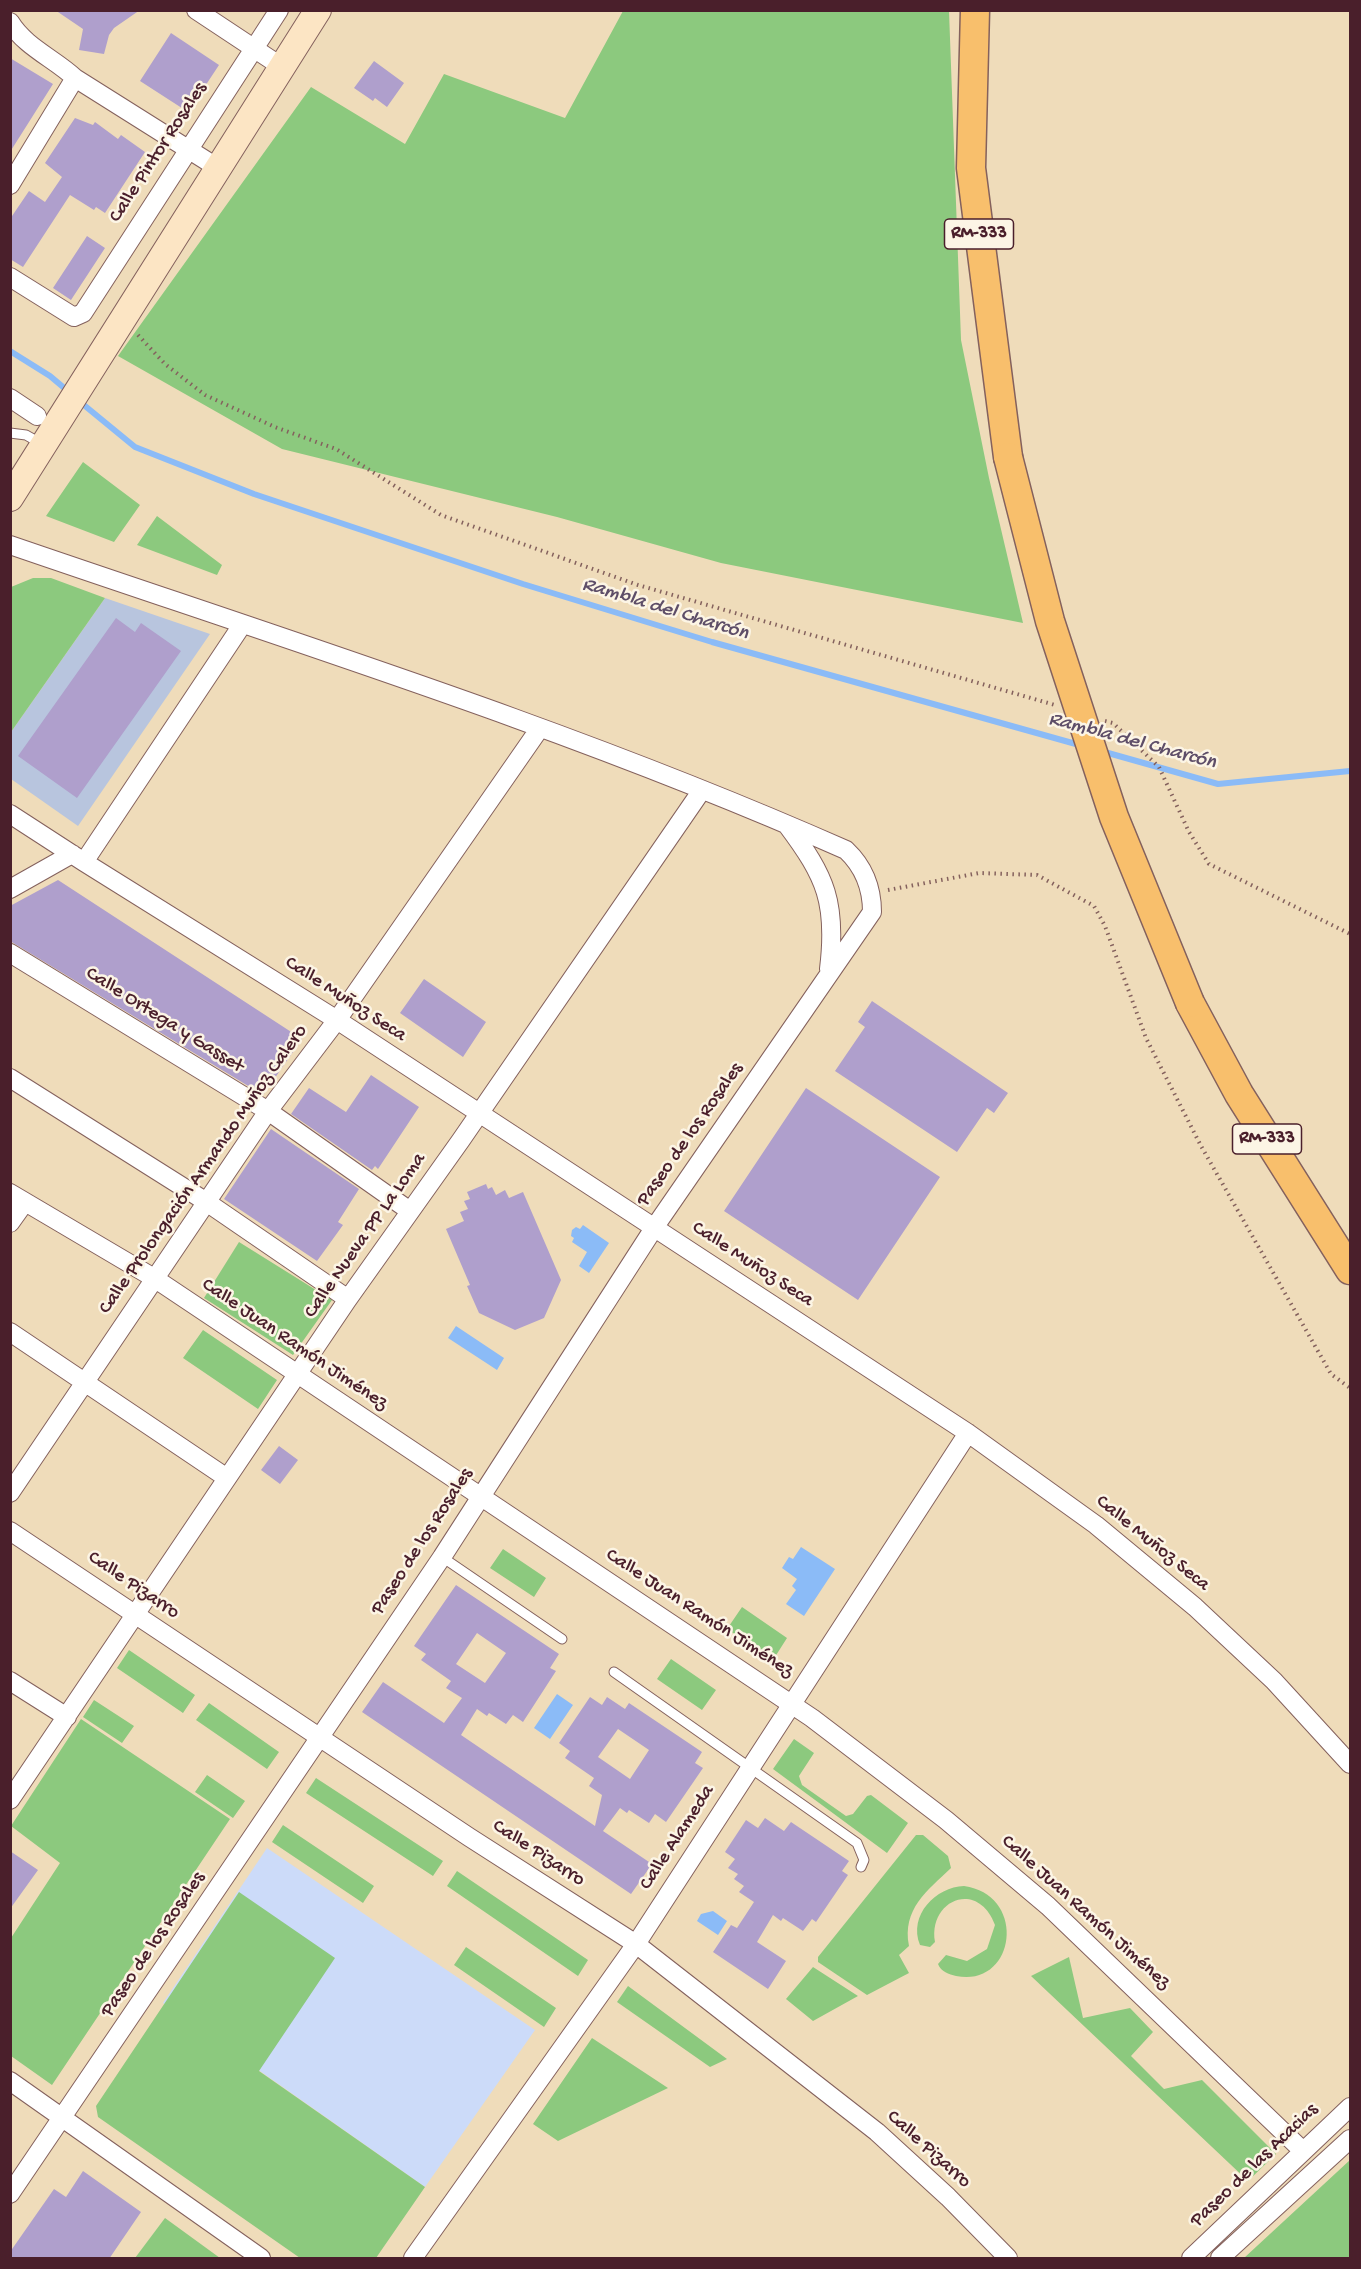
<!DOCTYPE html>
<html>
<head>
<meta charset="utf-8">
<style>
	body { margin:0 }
	#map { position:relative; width:1361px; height:2269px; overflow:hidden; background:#efdcba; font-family:"Gochi Hand",sans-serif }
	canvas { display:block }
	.frame { position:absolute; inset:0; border:12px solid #4a1f2b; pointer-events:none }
</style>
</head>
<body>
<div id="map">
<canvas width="1361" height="2269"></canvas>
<div class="frame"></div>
</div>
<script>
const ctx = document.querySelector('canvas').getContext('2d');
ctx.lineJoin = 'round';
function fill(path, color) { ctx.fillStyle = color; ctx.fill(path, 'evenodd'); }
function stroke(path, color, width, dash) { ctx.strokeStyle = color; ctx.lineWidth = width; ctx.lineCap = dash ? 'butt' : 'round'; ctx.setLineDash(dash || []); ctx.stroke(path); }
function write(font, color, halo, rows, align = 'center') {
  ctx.font = font + ' "Gochi Hand",sans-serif'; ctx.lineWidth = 5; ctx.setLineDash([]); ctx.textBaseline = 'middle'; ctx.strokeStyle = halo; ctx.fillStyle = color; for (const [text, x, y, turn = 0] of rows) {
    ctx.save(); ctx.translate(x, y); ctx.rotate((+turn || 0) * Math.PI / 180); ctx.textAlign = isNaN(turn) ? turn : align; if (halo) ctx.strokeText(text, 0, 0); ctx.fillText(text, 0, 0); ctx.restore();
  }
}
fill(new Path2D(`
	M267 1848 535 2030 425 2187 163 2003Z`), '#ccdbf9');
fill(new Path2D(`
	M105 598 210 634 78 826 11 779V732Z`), '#b8c5de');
fill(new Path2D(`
	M623 11H949L961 340 989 478 1023 623 721 563 557 517 282 449 118 356 311 87 405 144 444 74 565 118Z
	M83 462 140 505 114 542 46 516Z
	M157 516 222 565 217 575 137 545Z
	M33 578H51L105 598 11 732V587Z
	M239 1242 332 1300 293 1355 204 1298Z
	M203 1330 277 1380 258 1409 183 1358Z
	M503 1549 546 1578 534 1597 490 1568Z
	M742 1607 787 1638 773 1660 727 1629Z
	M129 1650 195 1695 183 1713 117 1668Z
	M671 1659 716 1690 702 1710 657 1679Z
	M94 1700 134 1726 122 1743 83 1717Z
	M209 1703 279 1752 267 1769 196 1720Z
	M81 1719 230 1819 52 2085 11 2056V1938L60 1863 11 1826Z
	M794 1739 814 1753 799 1776 802 1785 846 1816 853 1814 867 1796 871 1795 908 1823 887 1853 773 1769Z
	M207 1775 245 1801 233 1818 195 1792Z
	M316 1778 443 1861 433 1876 306 1793Z
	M283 1825 374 1886 363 1903 272 1842Z
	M916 1835H923L948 1856 951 1868C927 1891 902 1909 909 1946L899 1955 909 1973 867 1995 818 1962V1957Z
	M457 1871 588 1960 578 1976 447 1886Z
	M964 1886C1028 1895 1016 1988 956 1976 949 1974 941 1972 938 1964L946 1955 967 1961 987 1949 995 1925C978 1879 928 1900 935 1942L930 1947 920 1945C908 1915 936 1887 964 1886Z
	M239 1892 335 1958 259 2071 425 2187 376 2258H300L98 2117 96 2106Z
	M466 1947 556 2008 544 2027 454 1965Z
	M1069 1957 1083 2018 1130 2008 1153 2032 1131 2056 1164 2089 1202 2080 1276 2154 1248 2181 1031 1976Z
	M813 1967 858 1996 813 2021 786 1999Z
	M628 1986 727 2059 710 2067 617 2002Z
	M592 2038 668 2088 558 2141 533 2124Z
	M1350 2160V2258H1244Z
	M165 2218 220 2258H135Z`), '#8cc97e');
fill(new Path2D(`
	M583 1225 609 1243 589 1273 579 1266 587 1252 572 1242 574 1238 571 1236 572 1230 576 1227 580 1229Z
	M456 1326 504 1358 497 1370 448 1338Z
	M801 1547 835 1569 804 1616 786 1604 796 1590 792 1586 797 1579 782 1568 789 1557 793 1559Z
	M557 1694 573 1705 550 1739 534 1728Z
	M713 1911 727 1921 718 1935 697 1921 701 1914Z`), '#8bbbf7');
stroke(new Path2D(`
	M10 351 50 376 69 392
	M79 401 135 447 254 494 523 584 712 642 1083 746
	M1101 751 1218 784 1350 771`), '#8bbbf7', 6);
fill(new Path2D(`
	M55 10H140L114 28 109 35 104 54 79 50 83 29Z
	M171 33 219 65 188 112 140 81Z
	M10 58 53 84 10 152Z
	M374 61 404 83 387 107 375 98 373 101 354 88Z
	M75 118 93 125 95 122 118 139 121 135 145 152 105 213 96 207 94 210 70 195 23 267 10 259V219L29 191 45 202 62 177 45 163Z
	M87 236 105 248 71 300 53 288Z
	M116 618 135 632 141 623 181 651 77 798 18 756Z
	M58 880 302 1039 263 1095 10 941V906Z
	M424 979 486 1022 463 1057 400 1013Z
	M872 1001 1008 1093 994 1113 987 1108 957 1152 835 1071 865 1027 858 1022Z
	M371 1075 419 1107 378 1169 375 1166 372 1170 291 1114 309 1088 346 1112Z
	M806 1088 940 1177 858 1300 724 1211Z
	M271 1129 359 1189 338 1222 343 1225 317 1261 224 1199Z
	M486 1184 488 1189 492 1187 496 1195 505 1190 509 1198 523 1192 561 1280 544 1318 515 1330 479 1313 467 1286 470 1285 446 1229 464 1221 460 1212 468 1209 464 1201 470 1199 467 1192Z
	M279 1446 298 1460 280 1484 261 1470Z
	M456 1585 559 1654 550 1668 556 1671 523 1722 513 1715 506 1724 489 1713 487 1716 477 1709 461 1735 595 1826 602 1795 589 1786 594 1778 565 1758 570 1751 559 1743 590 1697 602 1705 607 1697 625 1709 629 1703 702 1752 695 1763 703 1768 666 1822 655 1814 649 1823 629 1810 627 1813 620 1808 603 1831 652 1864 631 1894 362 1712 383 1682 444 1723 462 1698 446 1688 451 1681 421 1660 426 1654 414 1646ZM477 1633 506 1653 485 1683 456 1664ZM618 1729 649 1750 630 1779 598 1757Z
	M765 1818 784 1831 791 1822 849 1861 842 1871 848 1875 816 1922 812 1919 803 1931 783 1918 781 1921 773 1915 757 1942 786 1961 768 1989 713 1952 731 1925 737 1928 754 1902 739 1892 744 1886 734 1879 738 1874 728 1868 735 1859 725 1852 746 1820 758 1828Z
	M10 1851 38 1870 10 1909Z
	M83 2171 141 2212 109 2259H10V2252L54 2189 66 2197Z`), '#af9fcc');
const lane = new Path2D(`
	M10 433 26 435 42 444
	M442 1557 562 1639
	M614 1672 857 1843 864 1860 861 1867`);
const street = new Path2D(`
	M196 10 282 67
	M10 22C25 47 55 59 75 78L218 168
	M10 185 75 78
	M10 277 74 317 83 313 279 10
	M10 398 37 416
	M10 545C290 641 575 730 846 850 864 867 872 888 872 912L654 1228 442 1557 10 2194
	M10 814 84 862 337 1020 968 1433 1096 1525 1195 1607 1274 1681 1350 1764
	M787 825C826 877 837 903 829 969
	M84 862 242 625
	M10 889 72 854
	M10 953 268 1111 410 1211
	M10 1078 205 1201 348 1299
	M10 1193 154 1278 812 1718 946 1820 1048 1906 1303 2151
	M10 1223 25 1202
	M10 1332 227 1478
	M10 1493 268 1111 337 1020 540 728
	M10 1531 469 1837 636 1944 877 2132 948 2197 1008 2258
	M10 1681 67 1717
	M10 1800 348 1299 461 1140 702 790
	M10 2081 261 2258
	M413 2258 636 1944 968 1433
	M1191 2258 1350 2107
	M1220 2258 1350 2139`);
const secondary = new Path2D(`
	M10 498 318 10`);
const primary = new Path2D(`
	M975 10 971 168 1008 457
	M1190 1003 1239 1094 1350 1270`);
stroke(lane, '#84615d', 11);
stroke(street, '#84615d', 20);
stroke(secondary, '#84615d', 28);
stroke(primary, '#84615d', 31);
stroke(new Path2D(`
	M138 335 165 364 205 395 275 427 336 449 441 515 638 585 1055 705
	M1105 721 1113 723 1159 767 1189 832 1209 864 1350 934
	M888 890 979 873 1037 875 1094 906 1105 926 1146 1038 1201 1146 1331 1374 1350 1388`), '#84615d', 4, [1.5, 4.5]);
stroke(lane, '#fff', 9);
stroke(street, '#fff', 18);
stroke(secondary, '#fce5c4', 26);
stroke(primary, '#f8bf6c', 28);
const primaryBridge = new Path2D(`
	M1008 457 1050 621 1114 817 1190 1003`);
stroke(primaryBridge, '#84615d', 31, []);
stroke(primaryBridge, '#f8bf6c', 28);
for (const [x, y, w] of [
	[979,234,69],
	[1267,1139,69]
]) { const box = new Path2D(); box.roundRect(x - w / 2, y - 15, w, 30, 4.5); ctx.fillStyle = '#fcf5e5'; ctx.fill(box); stroke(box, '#4a1f2b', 1.5); }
write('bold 18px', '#4a1f2b', null, [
	["RM-333",979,234],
	["RM-333",1267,1139]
]);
write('20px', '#4a1f2b', '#fcf5e5', [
	["Calle Pintor Rosales",159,153,-57],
	["Calle Muñoz Seca",345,1000,33],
	["Calle Ortega y Gasset",164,1021,32],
	["Paseo de los Rosales",691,1135,-55],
	["Calle Prolongación Armando Muñoz Calero",204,1170,-55],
	["Calle Nueva PP La Loma",366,1236,-55],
	["Calle Muñoz Seca",752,1265,33],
	["Calle Juan Ramón Jiménez",294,1345,34],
	["Paseo de los Rosales",423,1542,-57],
	["Calle Muñoz Seca",1152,1544,39],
	["Calle Pizarro",133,1586,34],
	["Calle Juan Ramón Jiménez",699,1614,33],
	["Calle Alameda",678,1838,-57],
	["Calle Pizarro",538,1854,33],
	["Calle Juan Ramón Jiménez",1085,1913,42],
	["Paseo de los Rosales",154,1945,-56],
	["Calle Pizarro",928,2150,42],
	["Paseo de las Acacias",1255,2166,-44]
]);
write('italic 21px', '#5e4e68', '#fcf5e5', [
	["Rambla del Charcón",665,610,17],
	["Rambla del Charcón",1132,742,15]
]);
</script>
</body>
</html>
